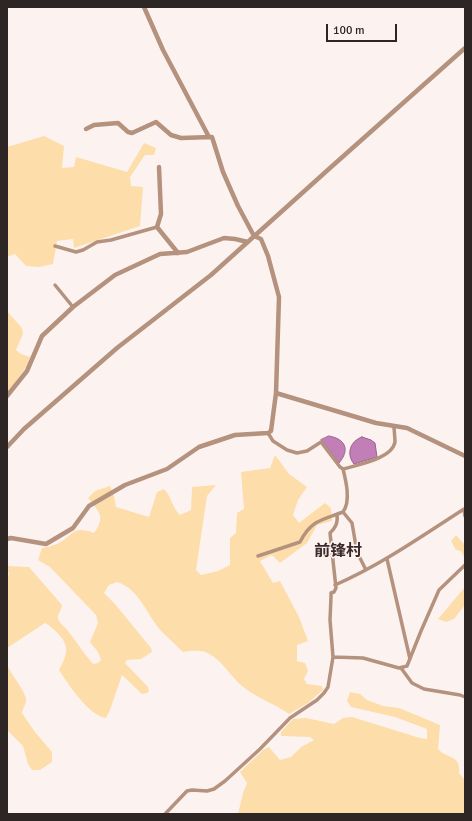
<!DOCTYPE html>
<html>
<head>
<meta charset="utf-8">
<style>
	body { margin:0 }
	#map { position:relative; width:472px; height:821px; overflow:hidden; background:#fcf3f1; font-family:Signika,sans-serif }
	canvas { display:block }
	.frame { position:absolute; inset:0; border:8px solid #2e2625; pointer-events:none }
	.scale { position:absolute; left:326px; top:24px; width:71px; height:18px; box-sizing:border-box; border:2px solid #2e2625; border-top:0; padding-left:5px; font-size:12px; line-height:14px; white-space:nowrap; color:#2e2625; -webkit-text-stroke:3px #fcf3f1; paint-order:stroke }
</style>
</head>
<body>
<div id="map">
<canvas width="472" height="821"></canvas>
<div class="frame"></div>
<div class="scale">100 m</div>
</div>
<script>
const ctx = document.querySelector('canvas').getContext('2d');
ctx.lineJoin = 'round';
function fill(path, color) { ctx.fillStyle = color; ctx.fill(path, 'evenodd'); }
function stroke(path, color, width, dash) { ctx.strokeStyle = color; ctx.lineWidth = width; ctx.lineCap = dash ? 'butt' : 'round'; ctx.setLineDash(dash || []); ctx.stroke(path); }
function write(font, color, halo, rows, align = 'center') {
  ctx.font = font + ' Signika,"Noto Sans SC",sans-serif'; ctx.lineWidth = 3; ctx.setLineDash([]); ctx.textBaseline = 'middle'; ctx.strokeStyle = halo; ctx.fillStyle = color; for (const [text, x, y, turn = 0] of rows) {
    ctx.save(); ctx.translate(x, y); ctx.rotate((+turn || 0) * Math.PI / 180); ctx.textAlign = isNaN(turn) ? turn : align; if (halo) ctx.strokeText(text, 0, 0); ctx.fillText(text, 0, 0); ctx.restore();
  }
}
fill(new Path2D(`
	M44 136 64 146 62 168 74 167 76 157 127 172 144 143 156 148 154 155H145L130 177 131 186 143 187 140 226 74 248 73 239 57 241 53 264 39 267 26 266 15 254 9 256 7 258V147Z
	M7 311 22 328 23 334 16 350 21 354 30 357 27 366 7 393Z
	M275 455 289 474 307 487 298 500 293 515 299 523 325 503 331 508 332 521 317 525 307 543 280 563 272 555 260 561 273 583 280 581 299 617 308 641 297 645V661L305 663 308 671 304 679 307 684 322 686 323 690 308 703 289 714C275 704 259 699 246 689 231 679 222 658 205 652 199 650 189 651 183 652 176 645 169 639 162 632 147 616 140 589 117 582L109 585 104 593 115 604 151 648 152 652 141 659 127 660 125 663 148 687 149 691 147 693 142 694 122 675 110 710 106 718C89 716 68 684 59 670 62 664 67 655 66 648 65 638 53 628 45 623L7 648V576L9 575 7 566 29 567 62 605C62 609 57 615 58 619 60 624 66 628 68 631 77 642 84 654 93 664L98 663 101 660 98 652 90 642 98 623 96 615 50 567 38 560 42 548C46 547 52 546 57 544 75 535 71 525 94 533 106 516 99 512 88 498L95 491 110 486 114 496 116 507 149 517 157 492 164 489C172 497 172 508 180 515L191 510 192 487 216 485 207 496 196 570 201 575 218 571 230 565V538L236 533 237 513 244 509 241 472 270 468Z
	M456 535 465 545V559L461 551 456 550 451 541Z
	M465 587V605L454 619 446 622 438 619Z
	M7 665C11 673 25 692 26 698 27 703 23 707 22 713L35 732 52 752V762L40 770H32L28 764 23 746 7 730Z
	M350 692 360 694 367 700 383 706 399 708 440 725 438 749C448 760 461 754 459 773L465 780V814H238L243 793 247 783 240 772 263 750 269 747 280 760 291 757 301 747 314 740 310 737 281 736V732L293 719 306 718 334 724 343 718 352 717 420 738 427 739V729L395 717 351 707 347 701Z`), '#fdddaa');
const water = new Path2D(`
	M329 436C346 439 350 450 339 463L321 440Z
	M362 437 371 440 375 443 377 457 354 464C346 454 350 441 362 437Z`);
fill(water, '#c27fb7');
stroke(water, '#96648b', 1);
stroke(new Path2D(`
	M55 246 76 252 83 250 97 242 111 240 157 227
	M55 285 73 307
	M268 433 273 441 287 450 297 453 307 451 321 442 340 467 343 469C357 465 392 459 395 442 395 437 394 431 394 426
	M464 509 465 516
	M343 512 352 523 357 552 366 570
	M258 556 300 542C311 520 322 520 343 512 351 501 346 481 343 469
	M387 559 410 659
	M335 585C381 565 422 536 464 509
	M333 657 363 658 399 668 407 666 421 631 439 590 465 565
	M401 668 412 683 424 689 460 695 465 697
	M165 814 187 791 192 790 207 791 214 789 225 781 260 749 290 718 317 700 324 693 328 687 333 657 330 620 331 597V593L334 592 336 588 330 533C336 527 338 523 337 514`), '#b4927e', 3.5);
stroke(new Path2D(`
	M144 7 163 50 209 137
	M159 167 161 214 157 227 178 253
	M276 393 376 423 407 428 465 456
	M7 396 27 371 42 336 73 307 115 275 160 254 187 252 224 238 235 239 248 242
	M7 447 24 429 117 348 211 275 330 168 465 48
	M7 539 11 538 46 544 73 528 89 506 125 485 167 469 199 447 235 435 268 433 271 431 276 393 279 297 268 256 261 239 254 236 238 206 223 172 212 137 181 138 171 135 156 122 132 133 128 132 118 123 94 125 86 129`), '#b4927e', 4.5);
write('bold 16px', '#3b2a29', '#fcf3f1', [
	["前锋村",338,552]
]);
</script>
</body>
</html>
